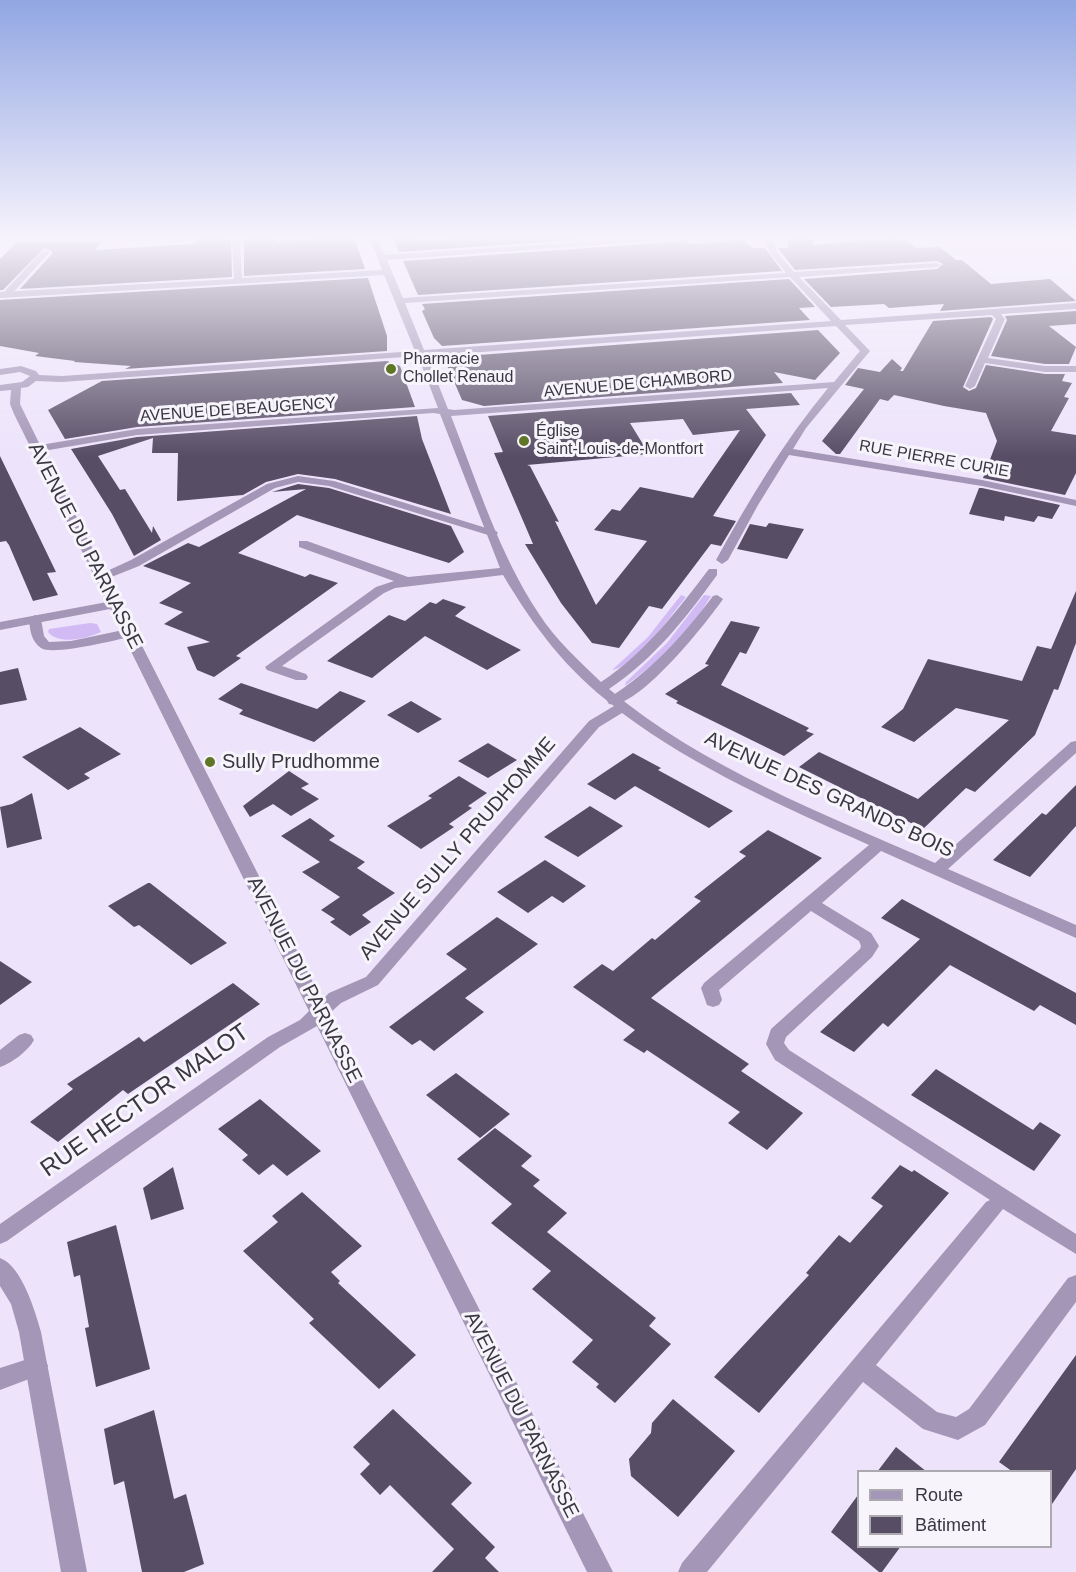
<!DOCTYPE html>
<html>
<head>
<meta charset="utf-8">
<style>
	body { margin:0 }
	#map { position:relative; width:1076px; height:1572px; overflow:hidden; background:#ede4fb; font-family:Helvetica,sans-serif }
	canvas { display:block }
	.legend { position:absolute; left:857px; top:1470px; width:195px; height:78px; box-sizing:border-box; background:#f7f5fb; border:2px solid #aca9b1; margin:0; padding:8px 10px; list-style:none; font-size:18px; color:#3b3742 }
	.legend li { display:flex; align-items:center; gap:12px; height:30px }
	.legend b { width:30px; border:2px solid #aca9b1 }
</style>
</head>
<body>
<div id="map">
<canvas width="1076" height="1572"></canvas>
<ul class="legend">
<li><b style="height:8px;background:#a396b6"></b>Route</li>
<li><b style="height:16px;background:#574d65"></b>Bâtiment</li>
</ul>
</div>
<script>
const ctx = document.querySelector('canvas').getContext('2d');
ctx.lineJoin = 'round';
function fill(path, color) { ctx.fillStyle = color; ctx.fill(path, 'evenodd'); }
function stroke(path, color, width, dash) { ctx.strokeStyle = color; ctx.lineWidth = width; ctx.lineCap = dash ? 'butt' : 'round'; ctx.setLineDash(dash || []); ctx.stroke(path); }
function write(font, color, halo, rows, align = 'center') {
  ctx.font = font + ' Helvetica,sans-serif'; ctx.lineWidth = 6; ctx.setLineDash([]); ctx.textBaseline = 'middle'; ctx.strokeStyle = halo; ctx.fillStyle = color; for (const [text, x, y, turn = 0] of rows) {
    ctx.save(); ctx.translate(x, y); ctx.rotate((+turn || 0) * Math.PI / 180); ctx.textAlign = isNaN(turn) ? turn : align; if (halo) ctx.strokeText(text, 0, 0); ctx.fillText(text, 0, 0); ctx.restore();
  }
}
fill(new Path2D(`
	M681 595 686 597C671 615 636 667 612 670L648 637Z
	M704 595 711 596 696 620 672 650 625 686 626 682 667 643Z
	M90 623 97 624 101 632C88 638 59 646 48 632L49 629Z`), '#d2baf5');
fill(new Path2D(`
	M201 237H231L232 277 20 289 52 254V251L44 248 3 290H0V259L17 242H101L95 250 193 244Z
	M244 237H276L277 242 325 237H354L365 269 244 276Z
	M392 237H422V240L471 237H619L399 252Z
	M788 237H813V245L900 237 917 248 940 247 956 260H962L991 284 1050 279 1076 301 940 311 944 304 889 308 884 304 831 307 804 279 937 269 943 264 937 261 795 270 778 248H788Z
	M743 240 753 248H765L782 271 418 295 403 261 687 241V244Z
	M368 278 387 336V351L125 369 131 366 74 362 75 361 35 356 39 353 0 346V300Z
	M789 279 815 307 799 308 810 320 442 346 434 338 422 311 425 309 422 304Z
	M1076 311V324L1049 326 1076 347 1069 364H1045L991 356 1007 320 1005 316Z
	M991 317 993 319 963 387 969 391 976 388 986 365 1045 374H1065L1062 381 1072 383 1064 397 1069 398 1051 431 1076 435V473L1065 495 983 478 997 441 986 413 944 406 894 395 888 401 880 399 840 454H836L822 441 864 389 845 385 858 368 880 372 892 359 902 368 900 371H903L933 321Z
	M818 330 840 353 815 380 774 372 783 383 484 406 462 400 446 363 453 359 451 357Z
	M387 361 400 366 415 407 137 427 65 439 48 410 102 381Z
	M791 393 800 405 746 409 766 435 713 516 736 521 721 546 711 544 662 609 649 606 619 648 592 643 561 603 525 544H533L494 453 503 452 488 416ZM683 419 693 435 740 430 693 498 640 487 620 511 612 509 594 530 647 541 596 605 555 521 559 522 530 466 527 465 649 454 630 423Z
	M417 416 422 439 451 514 335 479 298 474 266 482 243 495 177 501 178 453H152L153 438 98 456 120 490 125 489 152 533 153 526 161 540 134 556 112 514 71 449 137 437Z
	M0 456 56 572 47 573 58 595 33 601 9 545 6 541 0 542Z
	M298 484 329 488 451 526 464 552 449 563 297 515 238 553 305 577 310 574 338 583 236 656 241 658 214 677 197 670 187 647 210 642 164 624 183 612 159 603 191 583 143 566 188 543 199 547 306 489 272 492Z
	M979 488H982L1060 505 1052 519 1038 516 1034 522 1005 516 1004 521 969 514Z
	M769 523 804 529 787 559 737 549 750 524 766 527Z
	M1076 591V643L1058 690 1054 689 1035 735 975 792 966 788 923 829 799 767 819 752 918 799 1009 720 956 708 914 742 881 727 903 709 928 659 1022 681 1037 646 1051 649Z
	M443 599 466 607 455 616 521 650 487 670 425 636 372 678 327 661 389 615 405 621 430 602 436 604Z
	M731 621 760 627 746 654 740 652 721 685 809 728 806 731 814 734 784 756 676 703 678 701 665 694 709 665 705 664Z
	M18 668 27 700 0 705V672Z
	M241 683 317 709 340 691 366 701 314 742 239 714 243 710 218 699Z
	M411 701 442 719 418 733 387 715Z
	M80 727 121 754 84 774 90 778 68 790 22 757Z
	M488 743 517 760 488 778 458 761Z
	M633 753 661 768 658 770 733 811 709 828 635 786 615 800 587 784Z
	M289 771 309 784 301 788 319 799 291 816 273 804 250 817 243 806Z
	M459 776 487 793 468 806 472 808 449 824 454 827 421 849 387 826 432 798 428 796Z
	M1076 785V826L1030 877 993 860 1042 813 1046 815Z
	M32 793 42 839 7 848 0 807 12 804Z
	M590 806 623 826 578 857 544 837Z
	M310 818 335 836 329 840 365 862 357 868 395 893 362 915 371 922 350 936 330 922 335 919 321 910 340 897 302 872 320 862 281 836Z
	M768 830 822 858 651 998 749 1064 741 1071 803 1113 767 1150 728 1123 740 1112 647 1050 644 1053 623 1040 635 1030 573 987 602 964 613 971 652 938 655 940 701 901 694 897 746 856 739 852Z
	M545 860 586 886 563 903 552 896 528 913 497 892Z
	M148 883H150L227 943 191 965 139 925 134 927 108 906Z
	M902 899 1076 993V1025L1040 1005 1034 1011 950 965 888 1027 883 1023 854 1052 820 1032 920 939 881 918Z
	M497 917 538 944 465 998 484 1012 434 1051 420 1040 412 1045 389 1027 467 969 446 954Z
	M0 961 32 982 0 1005Z
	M233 983 260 1004 128 1094 123 1090 58 1142 30 1122 73 1089 67 1084 139 1037 144 1042Z
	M936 1069 1033 1130 1040 1122 1061 1135 1034 1171 911 1095Z
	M456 1073 510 1114 480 1138 426 1095Z
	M260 1099 321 1151 287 1176 273 1164 259 1175 242 1160 248 1155 218 1129Z
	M495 1128 532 1156 521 1166 540 1180 533 1186 567 1213 547 1232 656 1318 649 1326 671 1344 615 1403 596 1387 599 1384 572 1362 593 1340 532 1289 551 1271 491 1223 512 1204 457 1159Z
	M900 1165 912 1172 914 1170 949 1193 759 1413 714 1377 809 1275 806 1273 839 1235 850 1243 883 1206 871 1198Z
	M173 1167 184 1209 151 1220 143 1188Z
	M302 1192 362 1246 331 1272 340 1281 338 1283 416 1355 379 1389 309 1323 314 1319 243 1251 278 1222 272 1216Z
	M116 1225 150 1369 96 1387 85 1328 89 1327 80 1275 74 1277 67 1242Z
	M1076 1355V1469L1050 1507V1472H1013L999 1462Z
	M673 1399 735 1451 678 1517 631 1476 629 1459 651 1433 652 1423Z
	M393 1409 472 1483 451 1504 495 1547 485 1558 499 1572H432L454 1549 390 1485 380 1495 360 1474 370 1464 353 1447Z
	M154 1410 174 1499 186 1494 204 1564 184 1572H142L124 1481 114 1485 104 1429Z
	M896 1447 927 1472H877Z
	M858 1495V1546H901L882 1572H879L831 1532Z`), '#574d65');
fill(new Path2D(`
	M43 250 50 252 9 297H3V293Z
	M298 476 334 481 496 531 498 533 496 535H488L329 486 298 482 275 488 139 566 104 580 100 581 94 577 131 560 267 484Z
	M717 595 723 599C708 621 637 711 609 704L607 701 609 698C651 671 683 636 713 596Z
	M35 615 41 619 44 636 49 642 71 641 128 629 134 633 133 636C117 640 52 656 41 648 31 641 30 630 29 619Z
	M37 1356 45 1359 48 1366 45 1373 0 1390V1368Z`), '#a396b6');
fill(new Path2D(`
	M234 237H242L240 242 242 278 382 270 369 237H377L385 255 659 237H705L387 260 403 298 786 273 769 252 764 237H772L777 252 794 272 937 263 941 265 937 267 799 277 841 320 1076 303V309L1001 314 1005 319 988 358 1045 366H1076V372H1045L985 363 975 386 970 389 965 386 996 319 992 315 845 325 870 351 806 428 793 449 982 480 1076 500V506L982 486 789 455 758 505 728 560 722 564 716 560C749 500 784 441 828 388L451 416C477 482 499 554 539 614 555 639 579 661 601 682 645 653 677 611 709 569H717V575C686 618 654 659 609 689 703 768 824 814 935 863L1071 742 1076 741V753L948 869 1076 925V938L881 851 822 903 871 933 879 946 872 957 786 1037 784 1043 789 1050 1076 1234V1254L1003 1209 876 1365 937 1412 956 1417 969 1409 1068 1278 1076 1275V1302L985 1425 958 1440 923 1429 863 1382 707 1572H678L682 1563 986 1202 990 1200 775 1060 766 1044 771 1029 860 949 861 946 859 941 811 911 719 990 722 1000 719 1005 713 1007 707 1005 701 988 704 983 869 845C784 807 697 769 622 713L599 727 378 985 341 1003 329 1014 613 1572H587L317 1026 280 1047 7 1241 0 1244V1224L268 1037 300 1020 309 1011 110 609 0 630V622L107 602 14 414 10 404 11 390 0 391V385L22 382 30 376 20 372 0 375V369L21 366 36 371 39 375 62 376 415 351 384 275 0 298V292L234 279 232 242ZM790 277 831 321 424 350 405 303ZM836 326 860 351 834 382 454 410 448 409 427 356ZM418 356 438 408 137 429 40 445 20 404 21 388 28 387 36 381 62 382ZM433 413 440 414 500 568 408 577 307 541H299V547L394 581 376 587 265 667 267 670 296 680H306L308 677 306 674 282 666 384 593 395 588 503 575C534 627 567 671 614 706L589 721 366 977 329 993 322 1000 43 451 137 435Z
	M25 1033 31 1035 34 1040C28 1051 12 1063 0 1067V1050L19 1035Z
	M0 1258C22 1266 35 1311 41 1332L87 1572H61L19 1332 11 1304 0 1286Z`), '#a396b6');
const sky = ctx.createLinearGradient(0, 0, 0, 457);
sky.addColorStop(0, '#91a6e2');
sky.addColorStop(0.52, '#f7f3fd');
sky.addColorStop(1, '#f7f3fd00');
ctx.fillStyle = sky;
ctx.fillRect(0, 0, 1076, 457);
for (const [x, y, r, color] of [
	[391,369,6,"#607627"],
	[524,441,6,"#607627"],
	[210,762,6,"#607627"]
]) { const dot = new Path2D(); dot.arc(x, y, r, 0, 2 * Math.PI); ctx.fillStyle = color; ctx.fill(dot); stroke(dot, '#f7f5fb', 2); }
write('16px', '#3b3742', '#f7f5fb', [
	["Pharmacie",403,360],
	["Chollet Renaud",403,378],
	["Église",536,432],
	["Saint-Louis-de-Montfort",536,450]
], 'left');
write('16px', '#3b3742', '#f7f5fb', [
	["AVENUE DE CHAMBORD",638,384,-5],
	["AVENUE DE BEAUGENCY",238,410,-4],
	["RUE PIERRE CURIE",934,459,10]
]);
write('20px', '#3b3742', '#f7f5fb', [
	["AVENUE DU PARNASSE",85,546,63],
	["AVENUE DES GRANDS BOIS",829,795,25],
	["AVENUE SULLY PRUDHOMME",458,849,-49],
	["AVENUE DU PARNASSE",304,980,63],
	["AVENUE DU PARNASSE",521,1415,63]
]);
write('20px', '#3b3742', '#f7f5fb', [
	["Sully Prudhomme",222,762]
], 'left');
write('24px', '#3b3742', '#f7f5fb', [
	["RUE HECTOR MALOT",145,1101,-35]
]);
</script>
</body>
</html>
